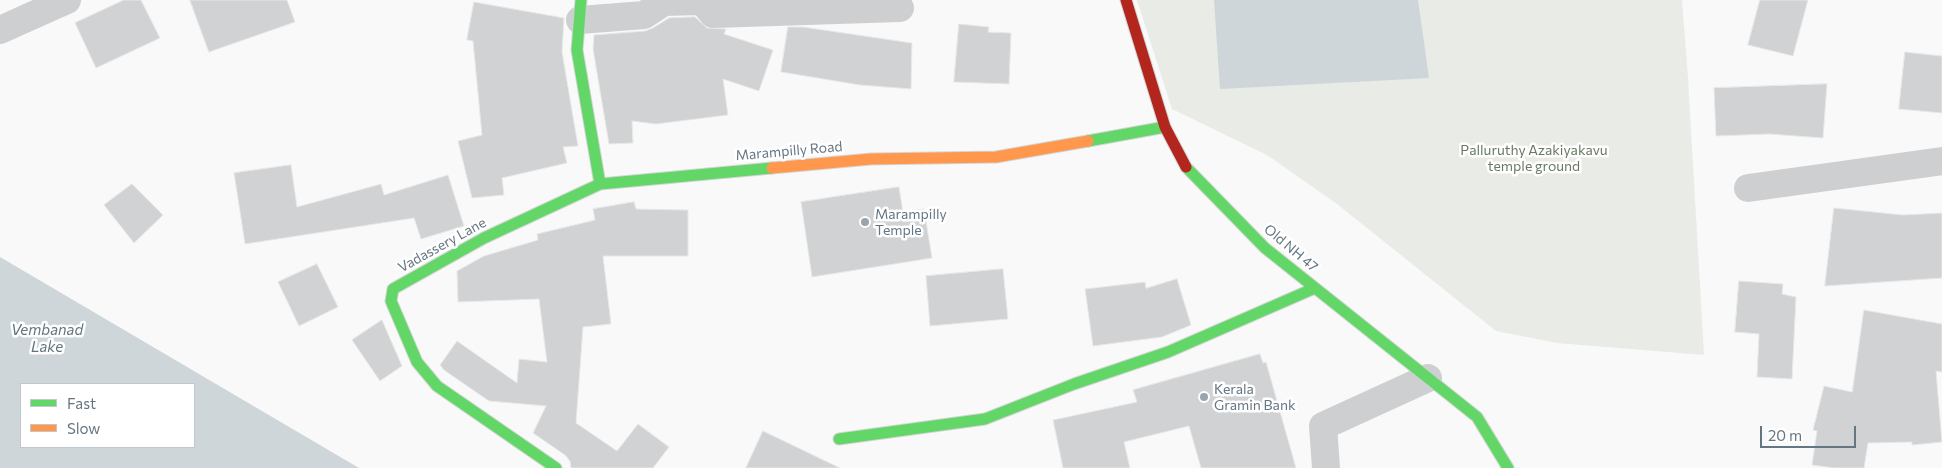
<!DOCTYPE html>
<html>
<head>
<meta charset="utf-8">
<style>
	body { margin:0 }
	#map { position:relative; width:1942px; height:468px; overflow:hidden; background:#f9f9f9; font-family:Commissioner,sans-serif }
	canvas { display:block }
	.legend { position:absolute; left:20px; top:383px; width:175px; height:65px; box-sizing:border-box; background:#fff; border:1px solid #c1c8cd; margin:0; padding:6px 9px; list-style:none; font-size:15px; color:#657683 }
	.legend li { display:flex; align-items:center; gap:10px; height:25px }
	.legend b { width:25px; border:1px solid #c1c8cd }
	.scale { position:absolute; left:1760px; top:426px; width:96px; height:22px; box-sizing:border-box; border:2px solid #657683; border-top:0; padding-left:6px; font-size:15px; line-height:18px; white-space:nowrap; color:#657683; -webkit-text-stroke:4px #fff; paint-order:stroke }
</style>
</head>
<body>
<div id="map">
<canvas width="1942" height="468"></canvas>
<ul class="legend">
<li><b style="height:6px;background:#63d668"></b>Fast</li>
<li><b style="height:6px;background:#ff974d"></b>Slow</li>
</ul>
<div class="scale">20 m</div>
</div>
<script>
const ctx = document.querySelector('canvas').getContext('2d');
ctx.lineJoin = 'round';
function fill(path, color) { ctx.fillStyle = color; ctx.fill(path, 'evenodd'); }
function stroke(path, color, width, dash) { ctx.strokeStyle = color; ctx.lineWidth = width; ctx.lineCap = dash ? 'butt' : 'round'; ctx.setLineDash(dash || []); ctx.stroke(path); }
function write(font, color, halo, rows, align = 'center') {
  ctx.font = font + ' Commissioner,sans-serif'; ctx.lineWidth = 5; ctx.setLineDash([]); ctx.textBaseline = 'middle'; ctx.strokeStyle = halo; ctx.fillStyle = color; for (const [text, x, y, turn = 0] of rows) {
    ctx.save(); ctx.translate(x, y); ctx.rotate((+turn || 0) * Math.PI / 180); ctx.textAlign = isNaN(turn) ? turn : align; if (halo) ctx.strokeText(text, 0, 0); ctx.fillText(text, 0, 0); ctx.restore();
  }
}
fill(new Path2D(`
	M1137 0H1682L1688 78 1704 355 1557 343 1496 331 1337 204 1267 155 1172 109Z`), '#e8ebe6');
fill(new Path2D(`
	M1214 0H1418L1429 78 1220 89Z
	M0 257 359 468H0ZM21 384H194V447H21Z`), '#ced6d9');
const building = new Path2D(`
	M124 0H141L160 38 96 68 75 23Z
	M190 0H287L295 22 209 52Z
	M1760 0H1808L1793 56 1748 45Z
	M474 2 564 18 562 52 578 146 563 147 567 163 502 178 504 195 472 198 458 141 482 135 473 41 467 40Z
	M695 17 707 28 726 29 724 34 773 50 759 91 723 79 728 115 656 124 632 121 633 143 609 144 593 49 594 35 645 31 653 28 669 18Z
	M959 24 989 27 988 32 1011 33 1009 84 954 82Z
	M788 27H803L912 43 911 89 860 85 781 72Z
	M1905 52 1942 56V113L1899 109Z
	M1827 84 1823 138 1769 134 1716 136 1714 88Z
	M291 165 297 207 381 184 384 195 448 175 464 226 421 239 414 218 245 244 234 173Z
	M132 184 163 215 134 243 104 205Z
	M899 187 903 212 924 209 932 258 812 277 801 202Z
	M634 202 636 209 688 210V256H603L611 324 583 327 576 423 617 451 638 424 669 447 653 468H571L570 461 565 455 533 433 546 406 489 401 444 370 440 365 457 341 517 383 519 359 547 362 539 299 458 302 457 271 484 256 538 240 537 234 595 220 593 209Z
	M1834 208 1903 215 1942 213V278L1825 286Z
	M317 264 338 307 299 326 278 282Z
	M1003 269 1008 319 930 326 926 276Z
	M1177 279 1191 325 1162 337 1093 346 1085 289 1145 282 1146 288Z
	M1739 281 1783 284 1782 294 1796 297 1792 379 1757 377 1759 334 1735 332Z
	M1864 310 1942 324V372L1936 371 1942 442 1912 445V442L1868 443 1864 468H1834L1812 465 1817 431 1813 430 1824 386 1852 392Z
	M382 320 402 366 380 381 352 340Z
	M1260 354 1263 363 1266 362 1296 468H1201L1189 426 1124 442 1130 468H1063L1053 420 1137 402 1133 390Z
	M763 431 840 468H746Z`);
fill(building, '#d0d2d3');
stroke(building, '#e8e8e8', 1);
const fast = new Path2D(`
	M581 0 577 50 600 184 772 168
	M1088 141 1165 127
	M1186 167 1265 248 1477 417 1508 468
	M839 439 985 419 1074 384 1168 352 1315 288
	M556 468 437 386 417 362 391 301 393 289 484 238 600 184`);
const slow = new Path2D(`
	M772 168 871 159 996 157 1088 141`);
const jam = new Path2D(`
	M1126 0 1165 127 1186 167`);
stroke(fast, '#d5d6d7', 13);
stroke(slow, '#d5d6d7', 13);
stroke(jam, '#d5d6d7', 13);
stroke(new Path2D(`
	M580 20 644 15 664 2 702 1 713 14 900 8
	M0 30 67 0
	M1748 188 1942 161
	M1326 468 1323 426 1428 378`), '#cecfd0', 28);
stroke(fast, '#63d668', 11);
stroke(slow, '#ff974d', 11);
stroke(jam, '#b3261e', 11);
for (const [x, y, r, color] of [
	[865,222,5,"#99a4ac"],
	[1204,397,5,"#99a4ac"]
]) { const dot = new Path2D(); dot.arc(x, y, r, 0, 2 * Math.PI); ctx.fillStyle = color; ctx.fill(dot); stroke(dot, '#fff', 2); }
write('14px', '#687a64', '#fff', [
	["Palluruthy Azakiyakavu",1534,150],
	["temple ground",1534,166]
]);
write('14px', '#657683', '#fff', [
	["Marampilly Road",789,151,-5],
	["Vadassery Lane",442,245,-29],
	["Old NH 47",1291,248,40]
]);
write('14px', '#657683', '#fff', [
	["Marampilly",875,214],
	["Temple",875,230],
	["Kerala",1214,389],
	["Gramin Bank",1214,405]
], 'left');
write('italic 15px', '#60757c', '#fff', [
	["Vembanad",47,330],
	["Lake",47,347]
]);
</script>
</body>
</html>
